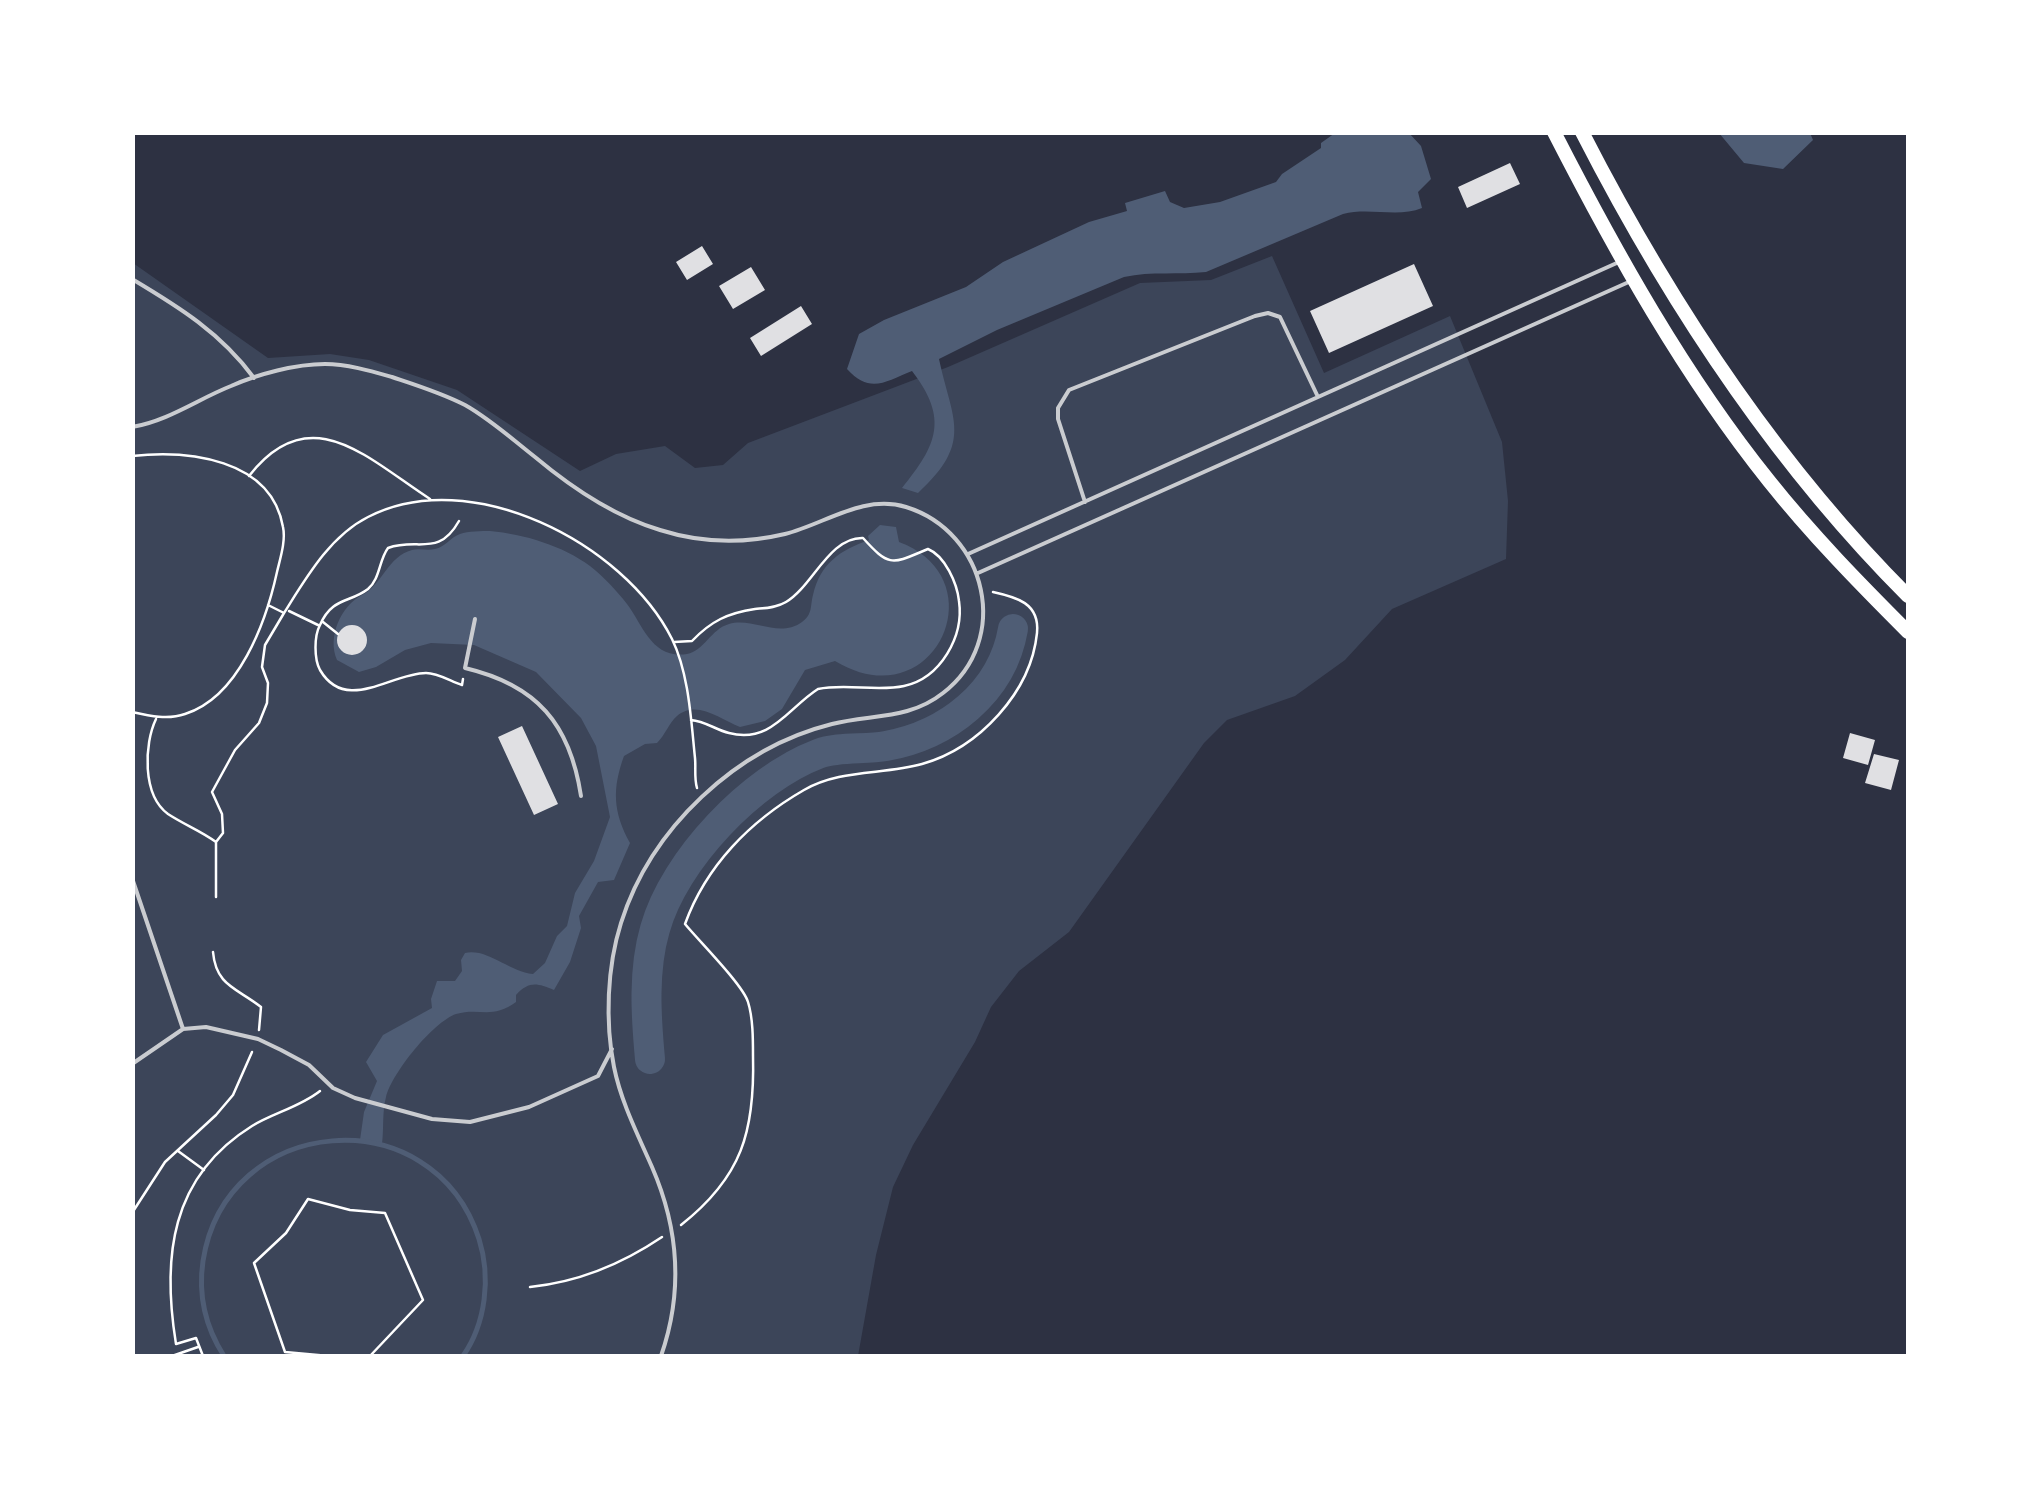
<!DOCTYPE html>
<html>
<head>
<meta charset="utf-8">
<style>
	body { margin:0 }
	#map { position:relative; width:2041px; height:1489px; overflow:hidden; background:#2d3142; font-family:Quicksand,sans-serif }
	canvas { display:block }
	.frame { position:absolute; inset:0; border:135px solid #fff; pointer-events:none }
</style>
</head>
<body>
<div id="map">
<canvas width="2041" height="1489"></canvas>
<div class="frame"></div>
</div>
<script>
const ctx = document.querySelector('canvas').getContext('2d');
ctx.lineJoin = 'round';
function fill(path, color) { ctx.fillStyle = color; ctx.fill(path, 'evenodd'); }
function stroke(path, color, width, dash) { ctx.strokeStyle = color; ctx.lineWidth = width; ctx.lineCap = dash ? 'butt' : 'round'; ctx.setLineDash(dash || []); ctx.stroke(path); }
fill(new Path2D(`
	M1272 256 1324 373 1450 316 1502 442 1508 501 1506 559 1392 609 1345 660 1295 696 1227 720 1204 743 1069 932 1019 971 991 1007 975 1042 913 1145 893 1187 876 1255 858 1356H133V263L268 358 330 354 369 360 457 390 580 471 616 454 665 446 695 468 723 465 748 443 948 367 1140 283 1211 280Z`), '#3c4559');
fill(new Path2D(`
	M1335 133H1409L1421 146 1431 179 1418 192 1422 208C1398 218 1369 207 1343 214L1206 272C1178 275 1152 271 1124 277L997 330 939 359C952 420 974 442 918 493L902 488C937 445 949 419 912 371 885 382 870 394 847 369L859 334 884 320 966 287 1003 262 1089 222 1127 211 1125 203 1165 191 1170 202 1184 208 1220 202 1276 182 1282 174 1321 148V143Z
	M1719 133H1810L1813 140 1783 169 1744 163Z
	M880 525 896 527 899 542C999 579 934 721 835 661L805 670 782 709 765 721 740 727C721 720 697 699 677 716 669 723 665 735 657 743L645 744 624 756C612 789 613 812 630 843L614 880 598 882 579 916 581 928 570 962 554 990C537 983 529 981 516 995V1002C491 1020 480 1007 456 1014 433 1022 392 1073 386 1097 382 1112 384 1129 382 1144L360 1140 364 1112 377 1081 366 1062 383 1035 432 1008 431 999 437 981H455L462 971 461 960 465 953C488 948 509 972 533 974L545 963 557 936 567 926 575 893 594 861 610 817 596 746 581 718 536 672 474 645 431 643 405 650 376 667 359 672 337 660C327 637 341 606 362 595 382 585 388 556 412 550 419 548 427 551 435 549 445 547 451 537 460 534 468 531 482 531 490 531 524 534 563 546 590 566 604 577 617 591 627 604 644 627 652 659 687 654 704 651 711 629 729 624 754 617 778 639 802 622 813 614 810 606 813 595 820 564 840 550 869 540L868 536Z`), '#4f5d75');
stroke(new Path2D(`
	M224 1356C206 1328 198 1295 203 1261 226 1113 433 1096 479 1239 491 1277 486 1323 463 1356`), '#4f5d75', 5);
stroke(new Path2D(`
	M650 1059C646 1016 643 970 655 929 674 860 752 779 818 754 839 746 864 750 886 746 947 735 1002 693 1013 629`), '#4f5d75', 30);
fill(new Path2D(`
	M1510 163 1520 184 1467 208 1458 187Z
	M702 246 713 264 687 280 676 262Z
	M1414 264 1433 306 1329 353 1310 311Z
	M751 267 765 290 733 309 719 286Z
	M801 306 812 324 761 356 750 338Z
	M337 640a15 15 0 1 1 30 0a15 15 0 1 1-30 0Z
	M522 726 558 804 534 815 498 737Z
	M1850 733 1875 740 1868 765 1843 758Z
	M1874 754 1899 760 1891 790 1865 783Z`), '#e0e0e3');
stroke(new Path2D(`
	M132 456C187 450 271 458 283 527 286 541 280 559 277 572 266 622 239 697 185 714 168 720 150 716 132 712
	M249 476C310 397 368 459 430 499
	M459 521C438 558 418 537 388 548 379 560 380 579 368 589 350 603 332 597 320 625 314 636 314 659 320 670 346 714 391 673 426 673 438 673 450 681 462 685L463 679
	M268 605 284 613C306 578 330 536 368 517 470 464 624 543 672 639 689 674 691 720 695 758 696 768 694 778 697 788
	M289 611 318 625
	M323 622 338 634
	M674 642 692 641C711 621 728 613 755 609 765 608 776 608 786 602 813 586 829 537 863 538 890 568 892 564 928 549 945 556 957 583 959 601 964 636 941 678 904 686 877 692 846 683 818 689 788 708 771 744 729 733 716 730 705 721 691 720
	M156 719C144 744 142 795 168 814 183 824 201 831 216 842V897
	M216 842 223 833 222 814 212 792 235 750 259 723 267 703 268 683 262 667 265 645 284 613
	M213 952C216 986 237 988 261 1007L259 1030
	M178 1151 204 1170
	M132 1213 165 1162 216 1115 233 1095 252 1052
	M681 1225C742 1177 755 1131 753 1056 753 1039 753 1018 748 1002 743 985 699 941 685 924 706 866 750 821 804 790 840 769 883 775 922 764 979 748 1031 692 1037 633 1040 603 1016 597 993 592
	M530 1287C579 1282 622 1264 662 1237
	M172 1356 198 1347
	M203 1356 196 1338 176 1344C162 1258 170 1177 252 1126 273 1113 300 1107 320 1091
	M329 1356 285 1352 254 1263 286 1233 308 1199 350 1210 385 1213 423 1300 370 1356`), '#fff', 2.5);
stroke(new Path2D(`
	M132 279C179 307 221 333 254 378
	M132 427C168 421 198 399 231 386 258 374 296 364 325 364 347 364 371 371 392 377 416 385 442 393 465 405 490 419 512 439 535 457 572 488 613 516 660 530 701 543 743 544 785 534 825 524 863 494 906 507 987 532 1012 640 943 693 909 720 871 714 832 724 736 748 651 828 621 923 607 967 605 1022 614 1067 621 1102 638 1135 652 1167 679 1229 683 1293 661 1356
	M1085 502 1058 419V408L1069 390 1255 316 1268 313 1280 317 1318 397
	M968 554 1619 262
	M978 573 1631 281
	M475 619 465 668C537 685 570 724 581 796
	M132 878 183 1029
	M132 1064 183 1029 206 1027 258 1039 281 1050 309 1065 333 1088 355 1098 432 1119 470 1122 529 1107 598 1076 612 1049`), '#caccd0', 4);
stroke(new Path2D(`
	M1554 132C1616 253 1684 375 1769 481 1812 535 1860 584 1908 632
	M1582 132C1668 300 1774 462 1908 596`), '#fff', 14);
</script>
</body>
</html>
